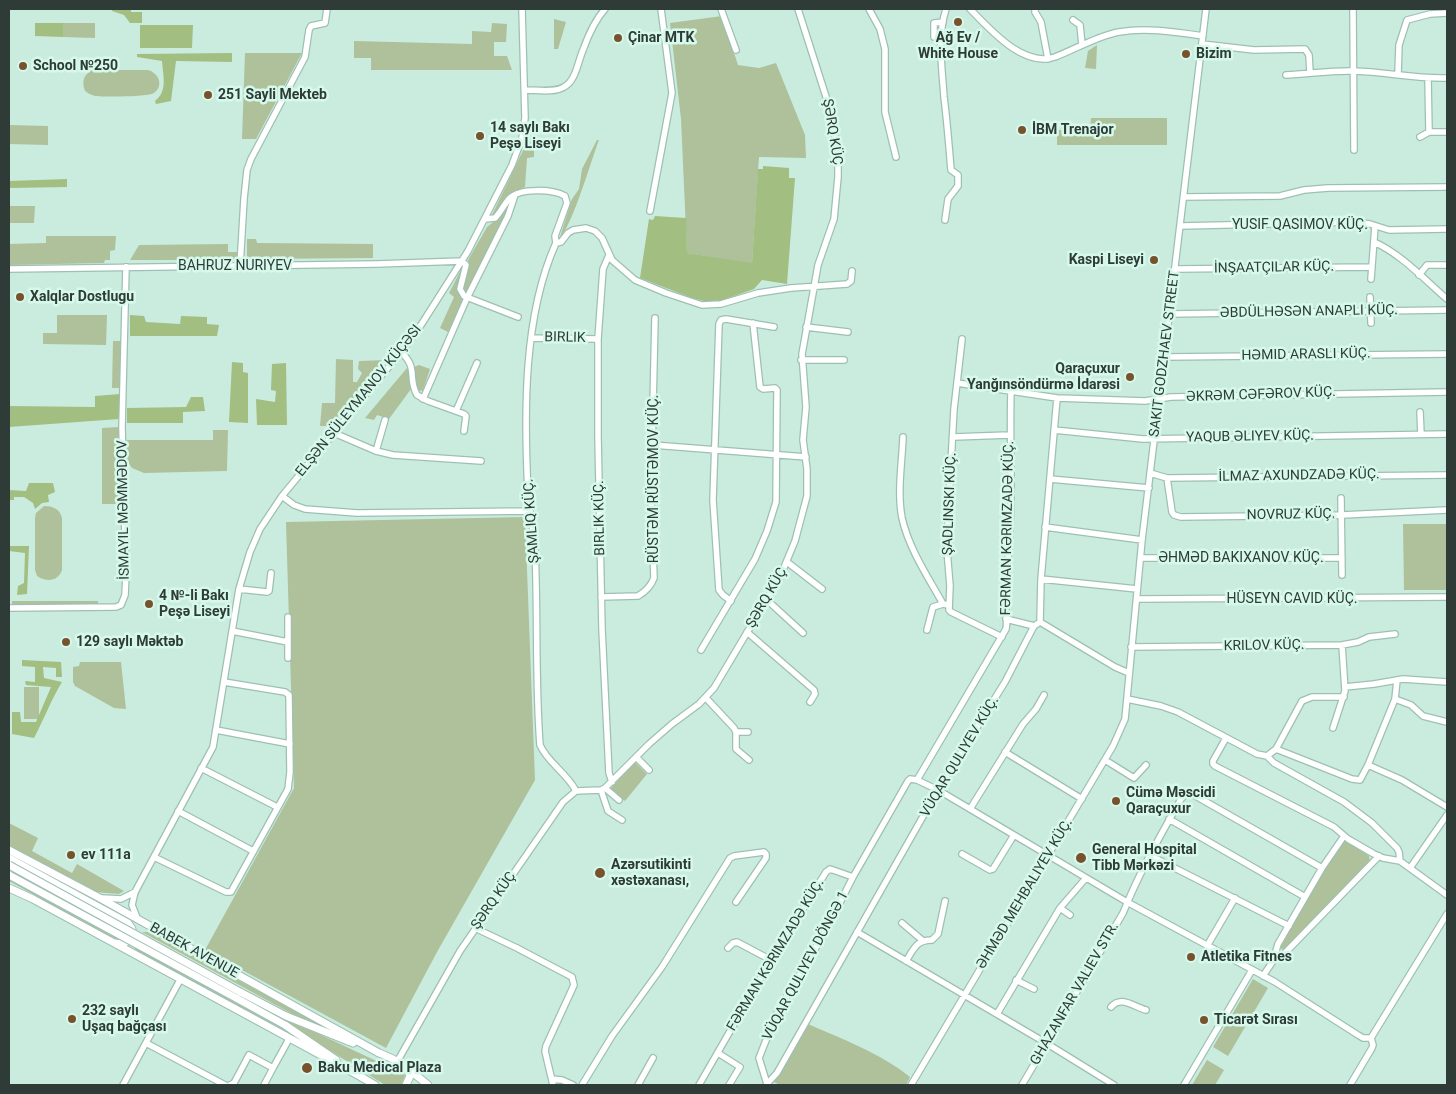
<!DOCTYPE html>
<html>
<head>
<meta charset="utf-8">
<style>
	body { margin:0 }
	#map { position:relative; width:1456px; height:1094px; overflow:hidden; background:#c9ecdf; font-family:Roboto,sans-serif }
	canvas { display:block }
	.frame { position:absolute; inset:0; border:10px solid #2e3b37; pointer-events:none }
</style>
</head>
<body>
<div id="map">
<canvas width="1456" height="1094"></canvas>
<div class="frame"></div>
</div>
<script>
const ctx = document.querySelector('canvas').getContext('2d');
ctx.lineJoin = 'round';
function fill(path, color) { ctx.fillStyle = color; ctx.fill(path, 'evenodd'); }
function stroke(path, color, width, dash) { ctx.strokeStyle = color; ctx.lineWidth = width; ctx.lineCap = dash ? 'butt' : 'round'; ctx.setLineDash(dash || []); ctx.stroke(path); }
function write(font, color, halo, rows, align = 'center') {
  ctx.font = font + ' Roboto,sans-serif'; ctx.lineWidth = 5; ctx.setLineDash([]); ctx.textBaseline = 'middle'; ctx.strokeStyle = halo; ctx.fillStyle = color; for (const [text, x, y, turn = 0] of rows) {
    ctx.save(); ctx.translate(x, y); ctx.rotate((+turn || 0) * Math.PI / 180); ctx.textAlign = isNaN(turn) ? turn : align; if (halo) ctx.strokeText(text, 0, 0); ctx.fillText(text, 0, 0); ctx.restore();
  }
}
fill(new Path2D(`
	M722 16 738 65 759 68 776 63 805 135 806 158 759 157 752 264 687 253 681 119 670 23Z
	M554 19 566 22 558 49H554Z
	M63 23H95V38L63 37Z
	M492 23 507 24 506 42H494V56H507L512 70H371V58H354V41L472 44V31L491 32Z
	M1097 45 1096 69 1085 68 1088 51Z
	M245 53H302L256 139H242Z
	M94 70H148C159 73 164 86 154 93 148 97 103 97 95 96 91 95 88 93 85 91 81 81 84 73 94 70Z
	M1091 118H1167V145H1057V130L1090 131Z
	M9 125 48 126V145L9 144Z
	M597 140H599C592 158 572 227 560 237L572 199 579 189 582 169Z
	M527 142H534V157L527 158 525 187 510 194 495 214 492 215Z
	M511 201 502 224 466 293 463 287 469 267 468 260 487 227 497 219Z
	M9 206H35L34 223H9Z
	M46 236H116L115 250 110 251V260H105L104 263 9 265V244L46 243Z
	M247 239H256L257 243 373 244V258L247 259Z
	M228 244V252H237V260H130L139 245Z
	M462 268 463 271C460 282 456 290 464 300L448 332 440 328 454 297 449 293Z
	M57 315H107L106 345 43 344V333H57Z
	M113 341H121L120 388H112Z
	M336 359 353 360V382H357L362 373 358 369 359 361 386 360 330 426H320L322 403H335Z
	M419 365 430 369 423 390 420 391 416 387 414 367Z
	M407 368 409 370 411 389 389 419 377 415 374 420 365 418Z
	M119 427V504H102V428Z
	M213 430H228L227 471 144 473 132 468 127 461V440H213Z
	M44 506C53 506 60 509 62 518V570C58 582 46 582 37 576L35 570V518L36 513Z
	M525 517 535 780 437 952 386 1048 205 950 294 788 286 522Z
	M1403 524H1447V590H1404Z
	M12 601H98V605H12Z
	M80 662H121L126 709 114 708 75 686 73 682V667L79 666Z
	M24 687H39V719H24Z
	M635 762 647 774 625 801 610 789Z
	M9 823 38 838 32 851 72 873 77 864 124 891 119 894 94 892 9 846Z
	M1342 841H1347L1369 856 1370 862 1285 951 1279 947Z
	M9 878 119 939 117 941 9 881Z
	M142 932H149L329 1029 296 1016Z
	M135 947 278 1026 304 1043 134 951Z
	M1253 979 1268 988 1228 1056 1213 1047Z
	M268 1010 404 1074 405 1076 401 1085H385L268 1012Z
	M808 1024C840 1038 884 1055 910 1077L906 1085H778V1084L774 1082Z
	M1207 1060 1224 1070 1215 1085H1192Z`), '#aec19a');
fill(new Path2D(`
	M112 9H131V12H142V23H130L124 15 112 11Z
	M35 23H63V37L35 36Z
	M140 25H193L192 48H140Z
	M232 53V62L176 61 171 101 156 104 155 101C168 91 163 76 162 61L137 57V54Z
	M763 166 789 168V178H795L787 284 762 280 754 289 720 301H704L692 298 640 278 649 219 653 220 655 216 686 218 687 253 752 263 758 169H763Z
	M67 179V187L9 188V181Z
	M130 315 144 316 146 322 180 324 181 316 207 317V324L219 325 217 336H130Z
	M232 362 243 363V372L248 373V423L229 422Z
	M286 363 287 425H257L256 399 275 402 276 391 271 390 272 364Z
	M120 394 119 419 9 427V406L95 407V396Z
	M191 397H203L205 411 183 412V423H127V408L186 407Z
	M29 483H53L55 492 48 495 49 502 42 503 35 509 33 503 24 497H14V500H9V490L26 491Z
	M9 546H29L27 594 17 595 18 586 24 583 25 553 9 551Z
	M22 660 61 662 62 677H56V668L43 667 44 678 62 682C51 700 44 719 34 738L12 734V712H20L21 722H36L51 687 26 685 25 681 35 682V667L22 666Z`), '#a2be81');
const minor = new Path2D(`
	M721 9 736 50
	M869 9 880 29 885 49V112L896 157
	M970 9C990 29 1023 68 1055 57 1076 49 1097 36 1119 32 1146 27 1176 32 1203 36
	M1035 9V12L1041 22 1048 59
	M1353 9 1354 150
	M1073 20 1080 25 1082 45
	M934 37V23L943 22
	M1202 44 1254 50 1305 49 1309 55 1310 73
	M1398 74 1399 45 1407 20 1430 14 1447 13
	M1286 75C1309 74 1332 70 1355 71 1386 72 1416 79 1447 78
	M1428 79 1429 132H1447
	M525 90C537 90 554 93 564 87 576 81 578 61 583 50 588 36 595 20 605 9
	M1420 137 1429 132
	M1184 197 1280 196 1304 190 1328 188 1447 187
	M650 211 672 93 661 9
	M485 219 495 218C501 212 504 204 510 198 520 188 552 189 565 196L567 203 555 236 556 243 561 242 568 233 573 230 586 228 595 231 602 238 612 260 635 280 666 293 702 305 721 304 758 293 791 288 847 284 851 281 852 271
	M945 220 948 199 958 186V175L951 170C949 145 947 121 944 97 942 67 937 37 946 9
	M1181 226 1353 222 1370 224 1389 230 1447 229
	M1374 242C1401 254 1425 280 1447 299
	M556 243C523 316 524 414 528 493 529 512 534 530 535 549 538 614 535 680 540 745 547 762 567 773 576 791
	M609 255 603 269 598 339V437L602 629 609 773 612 782
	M462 261 466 265 460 289 464 296 518 317
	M240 266 244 199 247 170 251 159 305 57 309 30 311 26 325 23 327 9
	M9 269 377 264 462 261
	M1176 269 1372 267
	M1419 275 1427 265H1447
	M1371 279 1375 226
	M1370 297 1371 323
	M1170 314 1447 310
	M806 327 848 332
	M532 338 598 339
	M962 339 954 409 949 499 947 550 950 586 949 610 951 612 1002 637
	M401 352C419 369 407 377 417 395L428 401 464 414 466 416 464 431
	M1166 357 1447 354
	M801 360H844
	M957 383 1057 398 1145 401 1171 397 1447 392
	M423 399 467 298 508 216 515 195
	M456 411 477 363
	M1420 412 1421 434
	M1054 430 1143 439 1447 434
	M334 433 376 451 393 455 481 461
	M903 437C902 463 897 492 902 518 909 549 928 577 943 604L948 605
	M954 437 1009 435
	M653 445 806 457
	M376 451 385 420
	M1150 473 1167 478 1447 475
	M1167 478 1172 512 1174 515 1181 517 1342 515 1447 510
	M1050 479 1149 488
	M282 496 294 505 305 509 357 513 530 511
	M1341 498 1342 575
	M1045 527 1142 540
	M1141 558H1342
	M787 562 822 589
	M1041 579 1137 589
	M239 589 267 592 269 591 271 573
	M601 597 638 596C645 592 651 586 654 578L651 495 655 318
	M1137 599 1447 597
	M767 600 803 633
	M731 601 723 595 719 590 713 500 719 324 721 320 726 319 774 327
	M9 608 116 607 121 605 125 595 126 574 122 427 126 267
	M288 617V658
	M1006 619 1034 626
	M1040 622 1041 579 1057 398
	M1040 622 1115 667 1129 673
	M927 630 933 607 943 604
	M232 631 288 642
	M747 632 814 690 815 694 810 702
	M1131 647 1342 645 1358 642 1369 637 1395 634
	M701 650 755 559 767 531 776 502 777 390 775 388 763 389 760 387 753 323
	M1345 687 1374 684 1403 679 1447 682
	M706 698 734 728 736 732V749L749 760
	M1127 699 1161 706 1178 712 1257 754 1267 756 1274 763 1344 802 1372 823 1397 848 1399 852 1400 861
	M1395 699 1411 705 1423 716 1447 722
	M1333 728 1345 691 1342 645
	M216 730 290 744
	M736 732H748
	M1226 738 1213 761V764L1215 766 1334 827 1348 839 1374 854 1383 858 1400 861 1447 895
	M1276 749 1352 779 1360 780 1368 765 1395 699 1397 680
	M1005 752 1082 799
	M1267 756 1276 749 1302 701 1312 697H1344
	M636 757 649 770
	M1105 760 1134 778 1146 765
	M1368 765 1402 780 1447 807
	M201 768 277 807
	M917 780 938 790 1127 902 1275 982 1358 1035 1363 1038H1371
	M605 788 619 800
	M601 790 608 811 622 820
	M970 809 1023 724 1036 709 1044 695
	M178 811 253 851
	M1169 819 1305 897
	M962 854 990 870 993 869 1014 835
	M1149 855 1289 926
	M154 857 226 892H231L288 789 290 772 289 695 285 692 224 682
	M1410 868 1447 815
	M102 898 121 899 135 892
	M1060 908 1070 915
	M137 918 132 905 135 892 213 747 239 589 250 552 260 529 282 496 401 352 421 325 468 251 512 165 522 138 525 118 522 9
	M902 923 922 940
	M475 928 517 948 572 977 574 985 546 1046 545 1051 553 1085
	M857 932 1046 1043 1114 1085
	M1207 946 1235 898
	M728 948 733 943 737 942 771 960
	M906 961C914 949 916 940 932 940L938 934 945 901
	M1273 961 1278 944 1322 868 1344 836
	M1263 976 1273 961 1285 953 1379 856
	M1016 980 1034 989
	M1111 1007C1121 995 1134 1007 1146 1010
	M997 1014 1060 908 1086 878
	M1371 1038 1447 914
	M146 1043 225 1085
	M718 1053 740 1067 729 1085
	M397 1062 460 951 563 802 576 791 601 790 605 788 649 744 672 724 699 704 714 688 780 577 795 541 807 496V469L803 440 806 407 802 354 818 265 834 219 838 177V161L836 141 828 103 798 9
	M552 1079 562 1080 573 1085
	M767 1084 759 1058 776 1015 825 932 853 877 908 781 910 779 917 780 1006 629C1008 620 1005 611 1005 602 1008 564 1011 526 1011 487 1011 455 1010 423 1011 391
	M123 1085 180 980
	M230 1085 234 1083 249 1055 273 1068 289 1039
	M264 1085 273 1068
	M582 1085 612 1036 662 967 730 858 734 856 764 852 766 854V858L736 902
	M638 1085 653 1058
	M699 1085 771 960 826 872 830 869 853 877
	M766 1085 777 1073 938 790 1005 682 1034 626 1040 622
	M911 1085 1113 746 1125 719 1142 540 1206 9
	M1022 1085 1123 913C1139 873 1160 836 1181 799L1185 795H1194L1322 868
	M1184 1085 1252 970
	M1350 1085 1372 1048 1373 1045 1371 1038`);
const major = new Path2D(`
	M9 850 96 896 379 1053
	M9 858 128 923 132 929 128 941 122 944 115 943
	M9 888 33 899 365 1079
	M240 992 286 1016 353 1043
	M236 998 285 1025 336 1060
	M377 1052C388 1057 407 1063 410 1076L406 1085
	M407 1068 428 1085
	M361 1077 375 1085`);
stroke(minor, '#9ec0b4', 8);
stroke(major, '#9ec0b4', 9);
stroke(minor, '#fff', 5.5);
stroke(major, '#fff', 7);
const majorBridge = new Path2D(`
	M9 865 240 992
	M9 875 236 998`);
stroke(majorBridge, '#9ec0b4', 9, []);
stroke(majorBridge, '#fff', 7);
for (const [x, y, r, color] of [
	[958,22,5,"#77522d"],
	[618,38,5,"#77522d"],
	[1186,54,5,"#77522d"],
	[23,66,5,"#77522d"],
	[208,95,5,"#77522d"],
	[1022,130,5,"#77522d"],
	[480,136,5,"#77522d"],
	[1154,260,5,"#77522d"],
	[20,297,5,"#77522d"],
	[1130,377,5,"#77522d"],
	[149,604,5,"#77522d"],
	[66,642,5,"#77522d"],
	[1116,801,5,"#77522d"],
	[71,855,5,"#77522d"],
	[1081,858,6,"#77522d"],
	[600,873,6,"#77522d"],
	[1191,957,5,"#77522d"],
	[72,1019,5,"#77522d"],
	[1204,1020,5,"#77522d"],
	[307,1068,6,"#77522d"]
]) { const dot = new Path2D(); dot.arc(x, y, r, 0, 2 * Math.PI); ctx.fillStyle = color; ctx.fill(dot); stroke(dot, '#d6f9ec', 2); }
write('bold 14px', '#2e3b37', '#d6f9ec', [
	["Çinar MTK",628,38],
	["Ağ Ev /",958,38,"center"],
	["White House",958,54,"center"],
	["Bizim",1196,54],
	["School №250",33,66],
	["251 Sayli Mekteb",218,95],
	["14 saylı Bakı",490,128],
	["Peşə Liseyi",490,144],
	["İBM Trenajor",1032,130],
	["Kaspi Liseyi",1144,260,"right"],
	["Xalqlar Dostlugu",30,297],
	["Qaraçuxur",1120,369,"right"],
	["Yanğınsöndürmə İdarəsi",1120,385,"right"],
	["4 №-li Bakı",159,596],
	["Peşə Liseyi",159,612],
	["129 saylı Məktəb",76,642],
	["Cümə Məscidi",1126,793],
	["Qaraçuxur",1126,809],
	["General Hospital",1092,850],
	["Tibb Mərkəzi",1092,866],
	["ev 111a",81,855],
	["Azərsutikinti",611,865],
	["xəstəxanası,",611,881],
	["Atletika Fitnes",1201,957],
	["232 saylı",82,1011],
	["Uşaq bağçası",82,1027],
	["Ticarət Sırası",1214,1020],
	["Baku Medical Plaza",318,1068]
], 'left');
write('14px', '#2e3b37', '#d6f9ec', [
	["ŞƏRQ KÜÇ",832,132,81],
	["YUSIF QASIMOV KÜÇ.",1300,225],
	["BAHRUZ NURIYEV",235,266],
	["İNŞAATÇILAR KÜÇ.",1274,268,-1],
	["ƏBDÜLHƏSƏN ANAPLI KÜÇ.",1309,312,-1],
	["BIRLIK",565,338,1],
	["SAKIT GODZHAEV STREET",1165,354,-83],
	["HƏMID ARASLI KÜÇ.",1306,355,-1],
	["ƏKRƏM CƏFƏROV KÜÇ.",1261,395,-2],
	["ELŞƏN SÜLEYMANOV KÜÇƏSI",359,401,-51],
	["YAQUB ƏLIYEV KÜÇ.",1250,437,-1],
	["İLMAZ AXUNDZADƏ KÜÇ.",1299,476,-1],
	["RÜSTƏM RÜSTƏMOV KÜÇ.",654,479,-90],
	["ŞADLINSKI KÜÇ.",950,504,-88],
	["İSMAYIL MƏMMƏDOV",124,510,-91],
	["NOVRUZ KÜÇ.",1291,515,-1],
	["BIRLIK KÜÇ.",600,518,-91],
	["ŞAMLIQ KÜÇ.",532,521,-94],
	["FƏRMAN KƏRIMZADƏ KÜÇ.",1008,528,-89],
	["ƏHMƏD BAKIXANOV KÜÇ.",1241,558],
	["ŞƏRQ KÜÇ",767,598,-60],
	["HÜSEYN CAVID KÜÇ.",1292,599],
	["KRILOV KÜÇ.",1264,646,-1],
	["VÜQAR QULIYEV KÜÇ.",960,757,-59],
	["ƏHMƏD MEHBALIYEV KÜÇ.",1025,894,-59],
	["ŞƏRQ KÜÇ",494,901,-55],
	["BABEK AVENUE",194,951,29],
	["FƏRMAN KƏRIMZADƏ KÜÇ.",776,955,-59],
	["VÜQAR QULIYEV DÖNGƏ 1",806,966,-62],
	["GHAZANFAR VALIEV STR.",1075,994,-60]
]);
</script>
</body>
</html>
